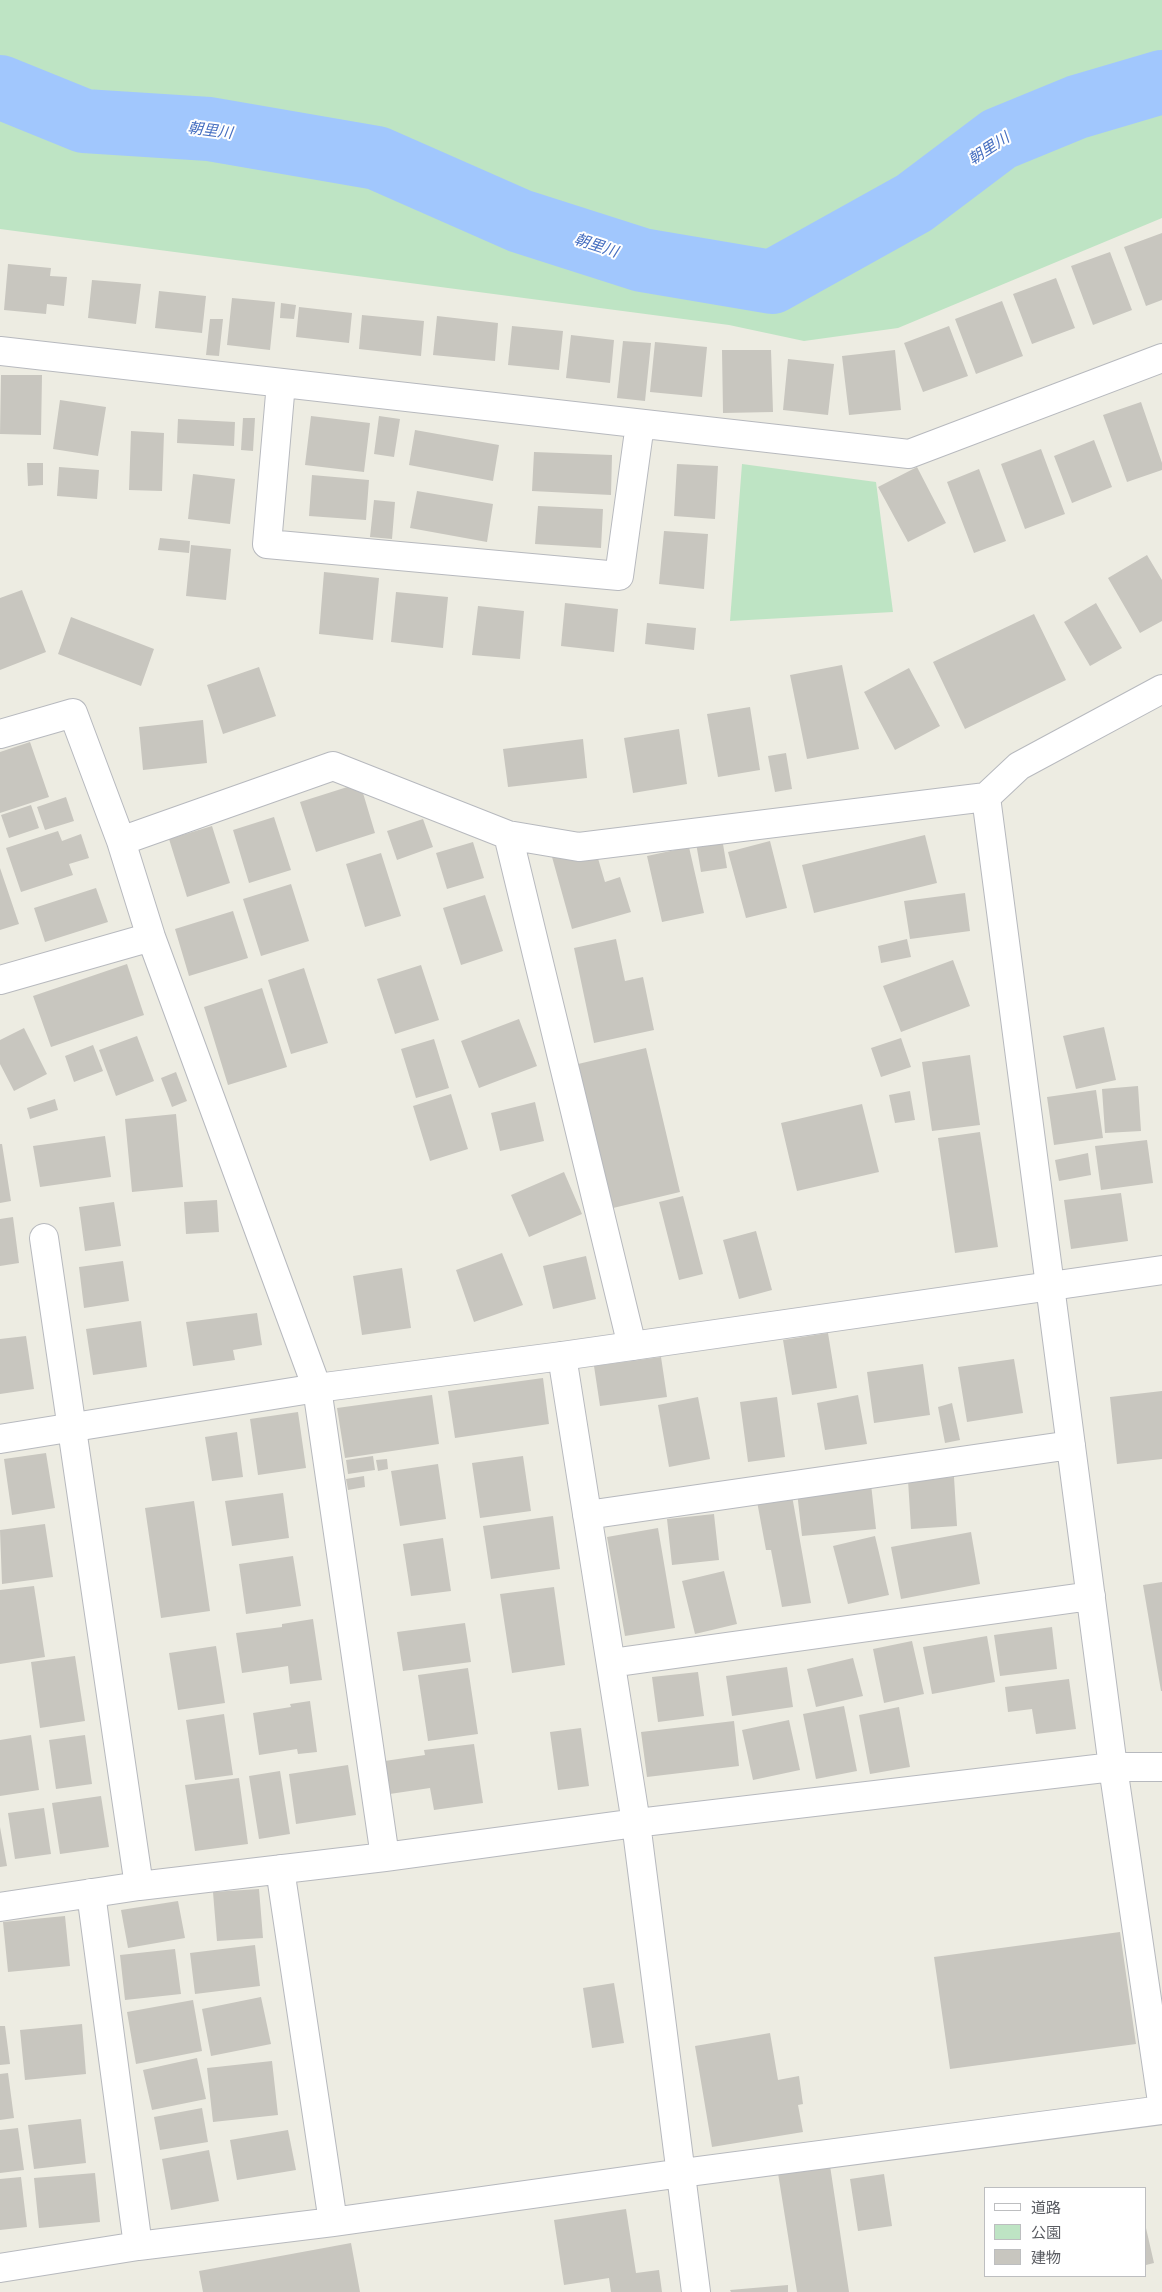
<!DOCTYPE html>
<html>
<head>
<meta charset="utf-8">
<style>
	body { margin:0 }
	#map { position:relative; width:1162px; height:2292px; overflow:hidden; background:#edece2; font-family:Rubik,"Noto Sans JP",sans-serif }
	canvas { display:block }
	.legend { position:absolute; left:984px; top:2187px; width:162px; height:90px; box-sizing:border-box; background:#fff; border:1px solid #bdbec0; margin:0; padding:6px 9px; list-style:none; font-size:15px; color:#5a5c62 }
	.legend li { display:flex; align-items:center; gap:10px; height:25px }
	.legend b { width:25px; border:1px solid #bdbec0 }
</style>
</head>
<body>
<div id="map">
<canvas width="1162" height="2292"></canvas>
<ul class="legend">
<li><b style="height:6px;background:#fff"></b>道路</li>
<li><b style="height:14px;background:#bee4c4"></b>公園</li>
<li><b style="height:14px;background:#c8c6bf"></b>建物</li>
</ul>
</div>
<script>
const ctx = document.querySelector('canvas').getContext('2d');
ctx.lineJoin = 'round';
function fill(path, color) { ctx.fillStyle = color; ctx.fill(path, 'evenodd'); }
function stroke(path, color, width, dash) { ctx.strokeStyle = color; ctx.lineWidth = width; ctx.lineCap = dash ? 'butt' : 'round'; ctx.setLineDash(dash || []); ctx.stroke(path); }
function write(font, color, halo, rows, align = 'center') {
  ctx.font = font + ' Rubik,"Noto Sans JP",sans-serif'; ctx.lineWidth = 4; ctx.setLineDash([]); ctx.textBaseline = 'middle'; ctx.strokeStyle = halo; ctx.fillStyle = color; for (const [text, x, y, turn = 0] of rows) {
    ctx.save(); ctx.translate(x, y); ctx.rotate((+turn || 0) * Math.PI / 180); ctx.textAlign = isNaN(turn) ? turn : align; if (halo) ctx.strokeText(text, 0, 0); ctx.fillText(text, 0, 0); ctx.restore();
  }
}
fill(new Path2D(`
	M0 0H1162V218L898 328 804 341 729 325 0 229Z
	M742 464 876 482 893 612 730 621Z`), '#bee4c4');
stroke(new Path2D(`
	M0 87 84 121 209 129 377 158 520 221 642 260 772 282 914 203 999 139 1077 107 1162 82`), '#a1c7fd', 64);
fill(new Path2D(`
	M1162 233V300L1146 306 1124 247Z
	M1110 252 1132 310 1093 325 1071 266Z
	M8 264 51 268 50 276 67 277 64 306 47 304 46 314 4 310Z
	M1056 278 1075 328 1032 344 1013 294Z
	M92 280 141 284 136 324 88 318Z
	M159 291 206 296 202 333 155 328Z
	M232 298 275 302 270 350 227 345Z
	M1002 301 1023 356 976 374 955 319Z
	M281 303 296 305 294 319 280 318Z
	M299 307 352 313 349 343 296 337Z
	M362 315 424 321 421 356 359 349Z
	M437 316 498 323 495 361 433 355Z
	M210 319H223L219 356 206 355Z
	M512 326 563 331 559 370 508 365Z
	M949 326 968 376 923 392 904 343Z
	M571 335 614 340 610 383 566 378Z
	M623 341 651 343 645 401 617 398Z
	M655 342 707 347 702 397 650 392Z
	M722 350H771L773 412 723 413Z
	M895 350 901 410 849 415 842 356Z
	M788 359 834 364 828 415 783 410Z
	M1 375H42L41 435 0 434Z
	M60 400 106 407 98 456 53 449Z
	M1141 402 1162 463V470L1127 482 1103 415Z
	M311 416 370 423 364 472 305 465Z
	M379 416 400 419 394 457 374 454Z
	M243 418H255L253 451 241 450Z
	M178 419 235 422 234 446 177 443Z
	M415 430 499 445 493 481 409 465Z
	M131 431 164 433 162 491 129 490Z
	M1094 440 1112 487 1072 503 1054 456Z
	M1041 449 1065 514 1025 529 1001 464Z
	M534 452 612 455 611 495 532 491Z
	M27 463H43V485L28 486Z
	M677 464 718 466 715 519 674 516Z
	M59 467 99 470 97 499 57 496Z
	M917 467 946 523 908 542 878 487Z
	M979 469 1006 541 974 553 947 482Z
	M193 474 235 479 230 524 188 519Z
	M312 475 369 480 366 520 309 516Z
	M417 491 493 504 487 542 410 528Z
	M374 500 395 502 392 539 370 537Z
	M538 506 603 509 601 548 535 544Z
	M664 531 708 534 704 589 659 584Z
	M160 538 190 541 189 553 158 550Z
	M191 545 231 549 226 600 186 596Z
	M1147 555 1162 580V621L1140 633 1108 578Z
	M324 572 379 578 373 640 319 634Z
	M22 590 46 652 0 670V598Z
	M396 592 448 597 443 648 391 642Z
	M565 603 618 609 614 652 561 646Z
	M1096 603 1122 648 1090 666 1064 622Z
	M478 606 524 611 520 659 472 655Z
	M1034 614 1066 680 965 729 933 662Z
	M71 617 154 649 141 686 58 654Z
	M647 623 696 628 694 650 645 644Z
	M842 665 859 749 807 759 790 675Z
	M259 667 276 716 223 734 207 685Z
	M909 668 940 726 895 750 864 692Z
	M750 707 760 770 718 777 707 714Z
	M203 720 207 763 143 770 139 727Z
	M679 729 687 784 633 793 624 738Z
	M583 739 587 778 508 787 503 749Z
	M30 742 49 797 0 813V752Z
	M786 753 792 789 775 792 768 756Z
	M360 783 375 833 316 852 300 802Z
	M66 797 74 821 45 830 37 807Z
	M31 805 39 828 9 838 1 815Z
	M274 817 291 870 249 883 233 830Z
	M423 819 433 847 397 860 387 831Z
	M212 826 230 883 187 897 169 839Z
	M58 831 62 841 81 834 89 858 69 864 73 875 21 892 6 848Z
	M925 835 937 883 814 913 802 865Z
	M722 838 727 868 701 872 696 843Z
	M770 841 787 908 746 918 728 852Z
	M473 842 484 878 447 889 436 853Z
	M594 845 605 882 620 877 631 912 572 929 552 857Z
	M689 847 704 913 662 922 647 856Z
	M381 853 401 916 365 927 346 864Z
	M0 868 19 924 0 930Z
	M291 884 309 941 261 956 243 899Z
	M96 888 108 922 45 942 34 908Z
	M965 893 970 931 910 939 904 901Z
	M485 895 503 951 461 965 443 908Z
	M233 911 248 958 189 976 175 929Z
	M616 939 625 981 643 977 654 1030 594 1043 574 948Z
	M907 939 911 957 881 963 878 946Z
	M953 960 970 1006 901 1032 883 986Z
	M127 964 144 1015 51 1047 33 996Z
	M421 965 439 1020 395 1034 377 979Z
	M304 968 328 1043 291 1054 268 980Z
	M262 988 287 1067 228 1085 204 1007Z
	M519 1019 537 1066 479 1088 461 1041Z
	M1104 1027 1116 1080 1076 1089 1063 1036Z
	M24 1028 47 1074 14 1091 0 1064V1040Z
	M137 1036 154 1081 116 1096 99 1050Z
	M901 1038 911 1067 881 1077 871 1048Z
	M434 1039 449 1088 416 1098 401 1049Z
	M93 1045 103 1071 74 1082 65 1056Z
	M646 1048 680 1192 613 1208 578 1064Z
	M970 1055 980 1125 932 1131 922 1062Z
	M176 1072 187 1101 172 1107 161 1078Z
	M1138 1086 1141 1131 1105 1133 1102 1089Z
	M1096 1090 1103 1138 1054 1145 1047 1097Z
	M910 1091 915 1120 895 1123 889 1095Z
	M451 1094 468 1149 430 1161 413 1106Z
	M55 1099 58 1110 30 1119 27 1108Z
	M535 1102 544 1141 500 1151 491 1113Z
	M862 1104 879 1172 797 1191 781 1123Z
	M176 1114 183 1187 132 1192 125 1119Z
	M980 1132 998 1247 955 1253 938 1138Z
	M105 1136 111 1177 40 1187 33 1146Z
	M1147 1140 1153 1183 1101 1190 1095 1146Z
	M0 1144H2L11 1201 0 1203Z
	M1088 1153 1091 1175 1059 1181 1055 1160Z
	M564 1172 582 1214 529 1237 511 1195Z
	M1121 1193 1128 1241 1071 1249 1064 1200Z
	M683 1196 703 1274 679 1280 659 1202Z
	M217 1200 219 1232 186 1234 184 1202Z
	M114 1202 121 1246 85 1251 79 1207Z
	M13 1217 19 1263 0 1266V1219Z
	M756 1231 772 1290 739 1299 723 1240Z
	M502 1253 523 1305 474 1322 456 1270Z
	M586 1256 596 1299 553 1309 543 1266Z
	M123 1261 129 1301 84 1308 79 1267Z
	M402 1268 411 1328 362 1335 353 1276Z
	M257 1313 262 1345 233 1350 235 1360 193 1366 186 1322Z
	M141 1321 147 1367 93 1375 86 1329Z
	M828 1333 837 1388 792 1395 783 1340Z
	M26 1336 34 1389 0 1394V1339Z
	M661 1357 667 1397 600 1406 594 1366Z
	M1014 1359 1023 1413 967 1422 958 1367Z
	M923 1364 930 1415 874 1423 867 1372Z
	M543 1378 549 1424 455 1438 448 1391Z
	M1162 1391V1459L1117 1464 1110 1397Z
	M432 1395 439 1444 345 1458 337 1408Z
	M858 1395 867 1444 825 1450 817 1403Z
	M698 1397 710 1459 669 1467 658 1405Z
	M777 1397 785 1457 748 1462 740 1402Z
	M952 1403 960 1440 945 1443 938 1407Z
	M298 1412 306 1468 258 1475 250 1419Z
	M237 1432 243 1477 212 1481 205 1437Z
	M46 1453 55 1508 12 1515 4 1459Z
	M373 1456 375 1470 348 1474 346 1460Z
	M523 1456 531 1511 480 1518 472 1463Z
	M387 1459 388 1469 378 1471 376 1460Z
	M438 1464 446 1519 400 1526 391 1471Z
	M364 1476 365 1487 348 1490 346 1479Z
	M954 1477 957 1526 911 1529 908 1480Z
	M871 1484 876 1529 802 1536 797 1492Z
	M791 1490 811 1603 782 1607 771 1550H766L756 1496Z
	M283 1493 289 1538 232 1546 225 1501Z
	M194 1501 210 1611 161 1618 145 1508Z
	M714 1514 719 1560 672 1565 667 1519Z
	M553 1516 560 1569 491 1579 483 1526Z
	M45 1524 53 1577 2 1584 0 1530Z
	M658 1528 675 1628 625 1636 607 1537Z
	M971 1532 980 1584 901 1599 891 1547Z
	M875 1536 889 1595 848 1604 833 1546Z
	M443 1538 451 1591 411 1596 403 1544Z
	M293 1556 301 1606 246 1614 239 1564Z
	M724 1571 737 1624 695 1634 682 1581Z
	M1162 1582V1691H1161L1143 1585Z
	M34 1586 45 1657 0 1664V1590Z
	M554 1587 565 1665 512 1673 500 1594Z
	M313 1619 322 1680 290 1684 288 1666 242 1673 236 1633 282 1627V1624Z
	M465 1623 471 1662 403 1671 397 1632Z
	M1052 1627 1057 1669 1000 1676 994 1635Z
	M987 1636 995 1682 932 1694 923 1647Z
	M912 1641 924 1694 884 1703 873 1649Z
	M216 1646 225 1703 178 1710 169 1653Z
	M75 1656 85 1721 40 1728 31 1662Z
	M853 1658 863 1696 816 1707 807 1669Z
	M787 1667 793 1707 732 1716 726 1676Z
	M468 1668 478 1734 428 1741 418 1675Z
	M698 1672 704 1716 658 1722 652 1677Z
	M1069 1679 1076 1729 1036 1734 1032 1709 1008 1712 1005 1687Z
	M310 1701 317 1752 298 1754 297 1749 259 1755 253 1713 291 1707 290 1704Z
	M844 1706 857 1771 816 1779 803 1714Z
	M899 1707 910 1767 870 1774 859 1715Z
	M224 1714 233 1775 195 1780 186 1720Z
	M789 1720 800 1770 753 1780 742 1730Z
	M734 1721 739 1766 647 1777 641 1732Z
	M581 1728 589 1786 558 1790 550 1732Z
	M31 1735 39 1790 0 1796V1740Z
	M85 1735 92 1784 56 1789 49 1740Z
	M474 1744 483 1803 434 1810 430 1788 383 1795 378 1762 425 1755 424 1750Z
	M348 1765 356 1815 296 1824 289 1774Z
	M280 1771 290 1834 259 1839 249 1776Z
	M239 1778 248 1844 195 1851 185 1785Z
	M101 1796 109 1847 60 1854 52 1803Z
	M44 1808 51 1854 15 1859 8 1813Z
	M0 1827 7 1866 0 1867Z
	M259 1889 263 1938 217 1941 213 1892Z
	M178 1901 185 1938 128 1948 121 1910Z
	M65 1916 70 1966 8 1972 3 1922Z
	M1120 1932 1136 2044 950 2069 934 1957Z
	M255 1945 260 1986 195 1994 190 1953Z
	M175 1949 181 1994 125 2000 120 1955Z
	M614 1983 624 2043 592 2048 583 1988Z
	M261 1997 271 2044 211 2056 202 2009Z
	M193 2000 202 2051 136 2064 127 2012Z
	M82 2024 86 2074 25 2080 20 2030Z
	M0 2026H5L10 2064 0 2065Z
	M770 2033 778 2080 799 2076 803 2104 798 2105 803 2132 712 2147 695 2046Z
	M197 2058 206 2099 152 2110 143 2070Z
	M272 2061 278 2115 213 2122 207 2068Z
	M8 2073 14 2118 0 2120V2074Z
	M202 2108 208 2142 160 2150 154 2117Z
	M81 2119 86 2163 34 2169 28 2125Z
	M18 2128 24 2170 0 2173V2130Z
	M288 2130 296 2170 237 2180 230 2140Z
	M209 2150 219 2201 171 2210 162 2159Z
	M829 2159 849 2292H797L777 2167Z
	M95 2173 100 2222 39 2228 34 2178Z
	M884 2174 892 2226 858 2231 850 2179Z
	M21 2177 27 2227 0 2230V2179Z
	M626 2209 636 2273 659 2270 662 2292H611L609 2278 564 2285 554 2220Z
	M1146 2228 1154 2263 1146 2265Z
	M351 2243 360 2292H203L199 2271Z
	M788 2285V2292H731L730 2290Z`), '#c8c6bf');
const minor = new Path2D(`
	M0 351 909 454 1162 358
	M281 383 267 544 619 576 640 424
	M0 734 73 713 121 841 151 937 317 1388 385 1857
	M986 797 1113 1767 1162 2102
	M508 835 632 1346
	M121 841 333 766 508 835 579 847 986 797 1019 766 1162 689
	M0 980 151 937
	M44 1238 139 1886
	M562 1356 636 1823 696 2292
	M587 1515 1071 1445
	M611 1663 1091 1596
	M280 1869 333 2222
	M91 1893 138 2246
	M0 1907 139 1886 385 1857 636 1823 1113 1767H1162
	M0 2268 138 2246 333 2222 682 2173 1162 2110`);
const tertiary = new Path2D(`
	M0 1439 317 1388 562 1356 1162 1270`);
stroke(minor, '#b7b9be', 30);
stroke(tertiary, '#b7b9be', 30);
stroke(minor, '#fff', 28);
stroke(tertiary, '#fff', 28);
write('italic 15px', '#456ec0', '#fff', [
	["朝里川",210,131,7],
	["朝里川",989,149,-33],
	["朝里川",596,246,18]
]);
</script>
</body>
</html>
